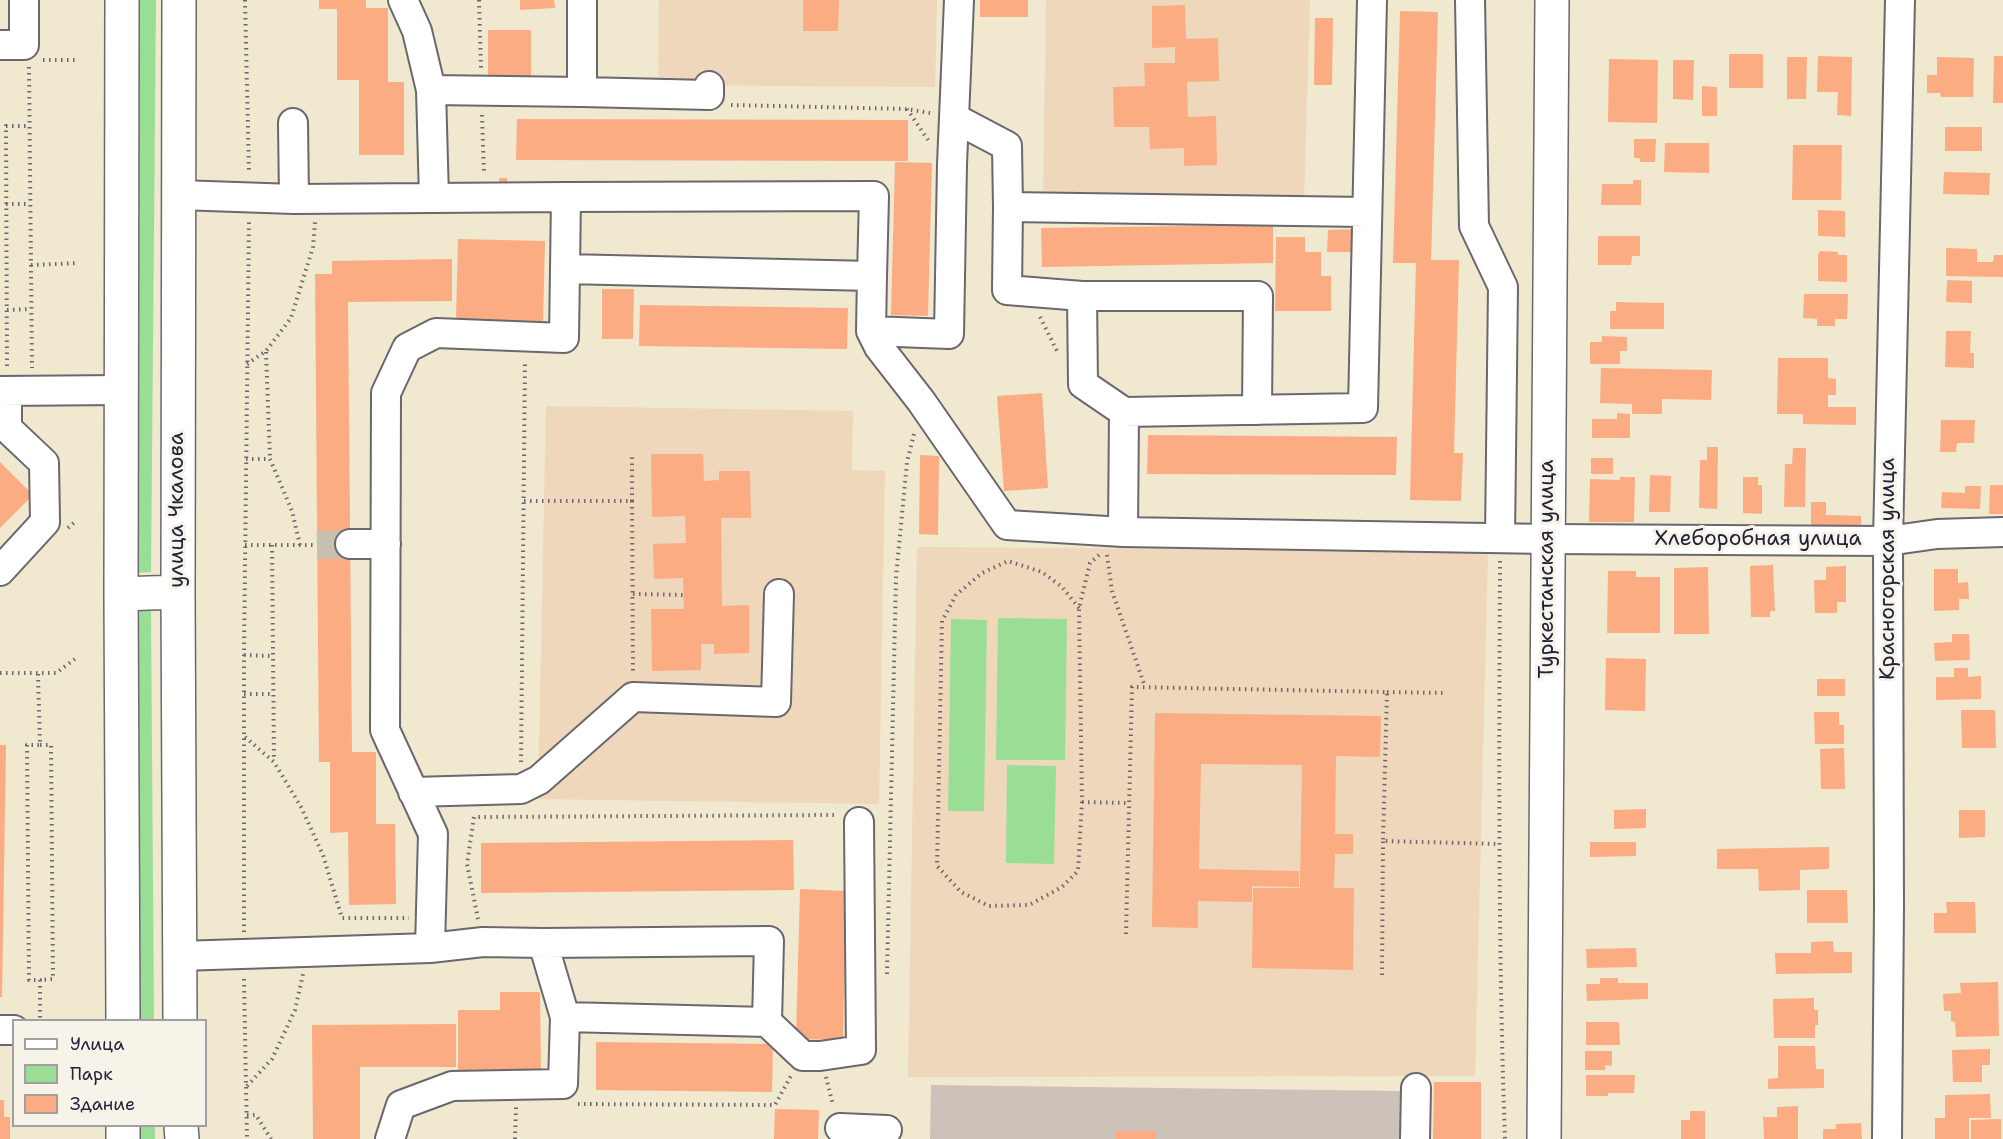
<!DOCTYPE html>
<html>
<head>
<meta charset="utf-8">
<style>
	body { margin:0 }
	#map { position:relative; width:2003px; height:1139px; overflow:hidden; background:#f0e8cf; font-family:"Shantell Sans",sans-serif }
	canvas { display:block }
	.legend { position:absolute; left:12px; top:1019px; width:195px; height:108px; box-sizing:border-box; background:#f7f3e8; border:2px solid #a29fa3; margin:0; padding:8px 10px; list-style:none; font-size:18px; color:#22223b }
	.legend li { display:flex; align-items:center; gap:12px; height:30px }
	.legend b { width:30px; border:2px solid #a29fa3 }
</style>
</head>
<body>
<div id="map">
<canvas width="2003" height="1139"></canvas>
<ul class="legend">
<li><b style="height:8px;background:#fff"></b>Улица</li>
<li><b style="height:16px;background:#9ade96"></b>Парк</li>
<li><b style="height:16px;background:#fcac82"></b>Здание</li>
</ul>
</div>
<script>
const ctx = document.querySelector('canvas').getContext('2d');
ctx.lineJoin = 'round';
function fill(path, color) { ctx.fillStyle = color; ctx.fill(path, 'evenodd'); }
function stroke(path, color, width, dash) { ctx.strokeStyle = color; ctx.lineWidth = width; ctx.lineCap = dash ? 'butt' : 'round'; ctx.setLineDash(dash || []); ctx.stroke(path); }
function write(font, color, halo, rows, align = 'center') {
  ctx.font = font + ' "Shantell Sans",sans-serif'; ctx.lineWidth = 6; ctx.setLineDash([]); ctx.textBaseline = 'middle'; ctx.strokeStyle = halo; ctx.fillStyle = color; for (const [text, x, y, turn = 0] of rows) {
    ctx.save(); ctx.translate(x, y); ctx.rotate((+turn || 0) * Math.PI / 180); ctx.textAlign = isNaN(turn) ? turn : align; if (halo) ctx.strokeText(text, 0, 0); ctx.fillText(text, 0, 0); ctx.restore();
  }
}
fill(new Path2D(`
	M659 0H937L935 87 658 85Z
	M1046 0H1310L1304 198 1043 195Z
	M546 406 853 411 852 470 885 471 879 804 538 799Z
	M917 547 1488 551 1475 1076 908 1077Z`), '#eed7bb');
fill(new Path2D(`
	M931 1085 1401 1091V1139H930Z`), '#ccc2b9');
fill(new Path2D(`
	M138 0H156L151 572 137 573Z
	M138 611H151L154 1020H139Z
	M998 618 1067 619 1065 760H996Z
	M951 619 987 620 984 811H948Z
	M1007 765 1056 766 1054 864 1006 863Z
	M140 1126H155V1139H140Z`), '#9ade96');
fill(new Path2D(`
	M319 0H366V8H388V82H404V155H359V80H337V9H319Z
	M520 0H554L555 8 520 10Z
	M803 0H839L838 31H803Z
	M980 0H1028V17H980Z
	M1185 5 1186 39 1218 38 1219 81 1187 82 1188 117 1216 116 1217 165 1184 166V148L1150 149 1149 127H1114L1113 87 1145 86 1144 63H1175V47L1152 48V6Z
	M1400 11 1438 12 1431 260H1459L1454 453H1463L1461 501 1410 500 1416 263H1393Z
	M1315 18H1333L1332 85H1314Z
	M488 30H531V77H488Z
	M1729 54H1763V88H1729Z
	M1818 56 1852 57 1851 116 1837 115 1838 92H1817Z
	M1994 56H2003V103H1993Z
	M1787 57H1807L1806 99H1787Z
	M1937 57 1974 58 1973 97H1941L1940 93H1927V75H1937Z
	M1609 59 1658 60 1657 123 1608 122Z
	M1673 60H1694L1693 100 1673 99Z
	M1702 86 1717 87V116H1702Z
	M517 119 908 120V161L516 160Z
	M1945 127H1982V151H1945Z
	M1634 139H1656L1655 162H1640V158H1634Z
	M1665 143H1709V173L1664 172Z
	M1793 145H1842L1841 200H1792Z
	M895 162 932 163 928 316 891 315Z
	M1944 172 1990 173 1989 195 1943 194Z
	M499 178H507L508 187 500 188Z
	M1633 180H1641V205H1601L1602 184H1633Z
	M1818 210 1845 211V237L1818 236Z
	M1273 225V263L1042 267 1041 228Z
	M1363 229V252H1327L1328 230Z
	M1598 236H1640V256H1632L1631 265H1598Z
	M1276 237H1305V252H1321V276H1331V311H1275Z
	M458 239 545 241 543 322 456 320Z
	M1946 248 1977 249V262H1993L1994 255H2003V277L1946 276Z
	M1820 251 1838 252V255H1847V282L1818 281V255Z
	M452 259V301L348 302 352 752H376V824H395L396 904 349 905 348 832 330 833V762H319L315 274H332V261Z
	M1947 280 1972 281V303L1946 302Z
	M602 289H634L633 339H602Z
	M1804 294H1848L1847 319H1835V326H1817V319L1803 318Z
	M1616 302 1664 303V329H1610V311H1616Z
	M640 305 848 308 847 349 639 346Z
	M1946 331H1971L1970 353H1974V368L1945 367Z
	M1602 336 1627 337V351H1620V364H1590V342H1602Z
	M1778 358H1828V378L1836 379V395H1828V407H1856V425L1803 424V414H1777Z
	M1601 368 1712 370 1711 400 1662 399V414H1632V404L1600 403Z
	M1042 393 1048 488 1004 491 997 396Z
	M1617 413 1630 414V438H1592V419H1617Z
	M1941 420H1975L1974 443H1957L1956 452H1940Z
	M1148 435 1397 437 1396 475 1147 474Z
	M1707 447H1718L1717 509 1699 508 1700 460H1707Z
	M1793 448H1806L1805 507H1784L1785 464H1792Z
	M651 454H703L704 481 719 480V471H750L751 518H721L722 606 749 605V653L714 654V644H701V670L652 671 651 609H684L683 578 654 579 653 544 686 543 685 516 652 517Z
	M920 455 939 456 938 535 919 534Z
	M1591 458H1613V474H1591Z
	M0 462 33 495 0 528Z
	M1650 475 1671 476 1670 512H1649Z
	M1620 477H1635L1634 522H1589L1590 479 1620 480Z
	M1743 477H1758V485H1762V514L1743 513Z
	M1990 485H2003V514H1989Z
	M1965 486H1981L1980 509 1941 508 1942 492 1965 493Z
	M1811 502H1826V515L1861 516V533H1811Z
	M1773 565 1775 611H1770V617H1751L1750 566Z
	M1846 566V602H1837V613H1815L1814 580H1826V567Z
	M1708 567 1709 634H1674V568Z
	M1934 569H1958V583L1968 582 1969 599H1959V610L1934 611Z
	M1608 571H1636V577H1660V633H1607Z
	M1952 634H1969L1970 660 1935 661 1934 643 1952 642Z
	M1606 658 1646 659 1645 711 1605 710Z
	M1954 668H1968V677L1981 676V699L1936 700V677H1954Z
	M1817 679H1845V696H1817Z
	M1961 710H1995L1996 748H1962Z
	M1814 712H1839V725H1844V744H1815Z
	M1155 713 1381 716 1380 757 1336 756 1335 834H1353V854H1335L1334 888H1354L1353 970 1252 968 1253 888H1300L1302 765 1201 764 1199 869 1299 871V887L1252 886V902L1198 901V928L1152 927Z
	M0 745H6L2 997H0Z
	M1844 748 1845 789H1821L1820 749Z
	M1646 809V828L1614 829V810Z
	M1959 810H1985V837L1959 838Z
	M793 840 794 890 481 893V843Z
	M1590 842H1636V856L1590 857Z
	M1829 847V869L1800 870V890L1759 891 1758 869H1717V849Z
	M800 889 846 891 843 1040 796 1039Z
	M1807 890H1847L1848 923H1807Z
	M1946 902H1975L1976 933H1934V913H1947Z
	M1833 941 1834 952H1852V973L1776 974 1775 953H1811V942Z
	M1636 948 1637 967 1587 968 1586 949Z
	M1600 978H1618V983H1648V999L1587 1001 1586 984H1600Z
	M1998 982 1999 1036 1956 1037 1955 1022 1951 1021V1011H1944L1943 994 1961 993 1960 983Z
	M500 992H540L541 1072 458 1073V1010H500Z
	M1814 998V1010H1818V1025H1815V1038H1774L1773 999Z
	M1586 1022H1619L1620 1045H1586Z
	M456 1024V1067H360V1139H313L312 1025Z
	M596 1042 773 1044 772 1092 596 1090Z
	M1778 1046H1815L1816 1069H1824V1088L1768 1089V1079L1778 1078Z
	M1990 1049V1065H1982V1082H1953L1952 1050Z
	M1585 1051H1612V1066L1605 1065V1070H1585Z
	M1586 1075H1635L1634 1093H1608V1096H1586Z
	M1434 1082H1481V1139H1433Z
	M1990 1094 1991 1118H1969V1139H1935V1118H1945V1095Z
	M0 1100H4V1117H10V1139H0Z
	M1798 1106V1139H1764L1763 1117H1777V1107Z
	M775 1109 819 1110 818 1139H774Z
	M1690 1111H1705V1139H1681V1120H1690Z
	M2001 1119V1139H1971V1120Z
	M1861 1123 1862 1139H1823V1129H1836V1124Z
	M1116 1131H1156V1139H1116Z`), '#fcac82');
stroke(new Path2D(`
	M317 545 350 544`), '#c7c0b1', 28, [28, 14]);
const minor = new Path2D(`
	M403 0 417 31 431 90 434 198
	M959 0 954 118 1007 146 1008 207
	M1470 0 1474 226 1503 287 1500 538
	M0 45H24V0
	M431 90 582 92V0
	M582 92 709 95V86
	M293 123 294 199
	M179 195 294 199 566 197 565 269 872 276 871 331 879 347 921 401 1007 525 1123 532 1548 539 1888 541 1937 534 2003 532
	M566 197 874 196 872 276
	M1082 296 1007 290 1008 207 1366 212
	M871 331 949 334 952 164 954 118
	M0 391 121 390
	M1124 412 1363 408 1372 0
	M1123 532 1124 412 1083 384 1082 296H1258L1257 410
	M350 544H386
	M0 571 45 522 44 463 7 428V391
	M413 792 521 789 539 780 633 697 776 702 779 594
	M543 943 769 941 767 1022
	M430 948 433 834 385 730 386 393 407 348 436 333 564 338 565 269
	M179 956 430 948 483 942 543 943 565 1017 767 1022 803 1056H820L861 1050 859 822
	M0 1030H14
	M840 1128 887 1130
	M390 1139 401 1105 452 1086 563 1084 565 1017
	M1415 1139 1416 1088
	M1887 1139 1889 906 1888 541 1900 0`);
const major = new Path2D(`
	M122 0 121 594 123 1020
	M179 0 178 592 180 1020
	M121 594 178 592
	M123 1126V1139
	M181 1126 182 1139
	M1544 1139 1552 0`);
stroke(minor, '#6a676f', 32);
stroke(major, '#6a676f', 36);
stroke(new Path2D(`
	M245 0 249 173
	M479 0 481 68
	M43 60H79
	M29 67 32 368
	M731 105 907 109 930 113
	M907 109 928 140
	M482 115 484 173
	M6 204H30
	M31 265 78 263
	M7 310 31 309
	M1040 317 1057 351
	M266 352 270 459
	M247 364 266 351 291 318 313 247 315 222
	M7 366 6 126H29
	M246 459H270L292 511 300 545
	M524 501H632L633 674
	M632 501V455
	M68 528 76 521
	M245 545H317
	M272 545 274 761
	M1107 555 1112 591 1145 687
	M1500 561C1499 754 1498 946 1505 1139
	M633 594 684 595
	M1079 608 1062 587 1042 572 1008 561 982 573 956 595 942 621 937 866 961 892 989 906 1029 905 1062 887 1078 871 1082 802 1079 608 1090 563 1099 555
	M244 655 272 656
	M0 673H56L75 659
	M38 674 40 745H27L29 980H40V1020
	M1387 692 1444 693
	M244 694H273
	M245 737 274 762 301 807 323 855 342 918H409
	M40 745H51L53 979 40 980
	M521 762 525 361
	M1082 802 1129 803
	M478 919 467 864 474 817 837 815
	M244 932V655L249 220
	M1126 934 1132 687 1387 692 1383 841 1499 844
	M887 974 896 577 907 462 914 434
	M1382 975 1383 841
	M244 979 247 1139
	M826 1077 833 1105
	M247 1086 272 1059 295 1010 303 974
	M578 1104 775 1105 791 1076
	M247 1115H256L271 1139
	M515 1139 516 1107`), '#6a676f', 4, [1.5, 4.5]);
stroke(minor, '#fff', 28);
stroke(major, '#fff', 33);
write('21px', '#22223b', '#f7f3e8', [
	["улица Чкалова",178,510,-90],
	["Хлеборобная улица",1758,540],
	["Туркестанская улица",1548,569,-90],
	["Красногорская улица",1889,569,-90]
]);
</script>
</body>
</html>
